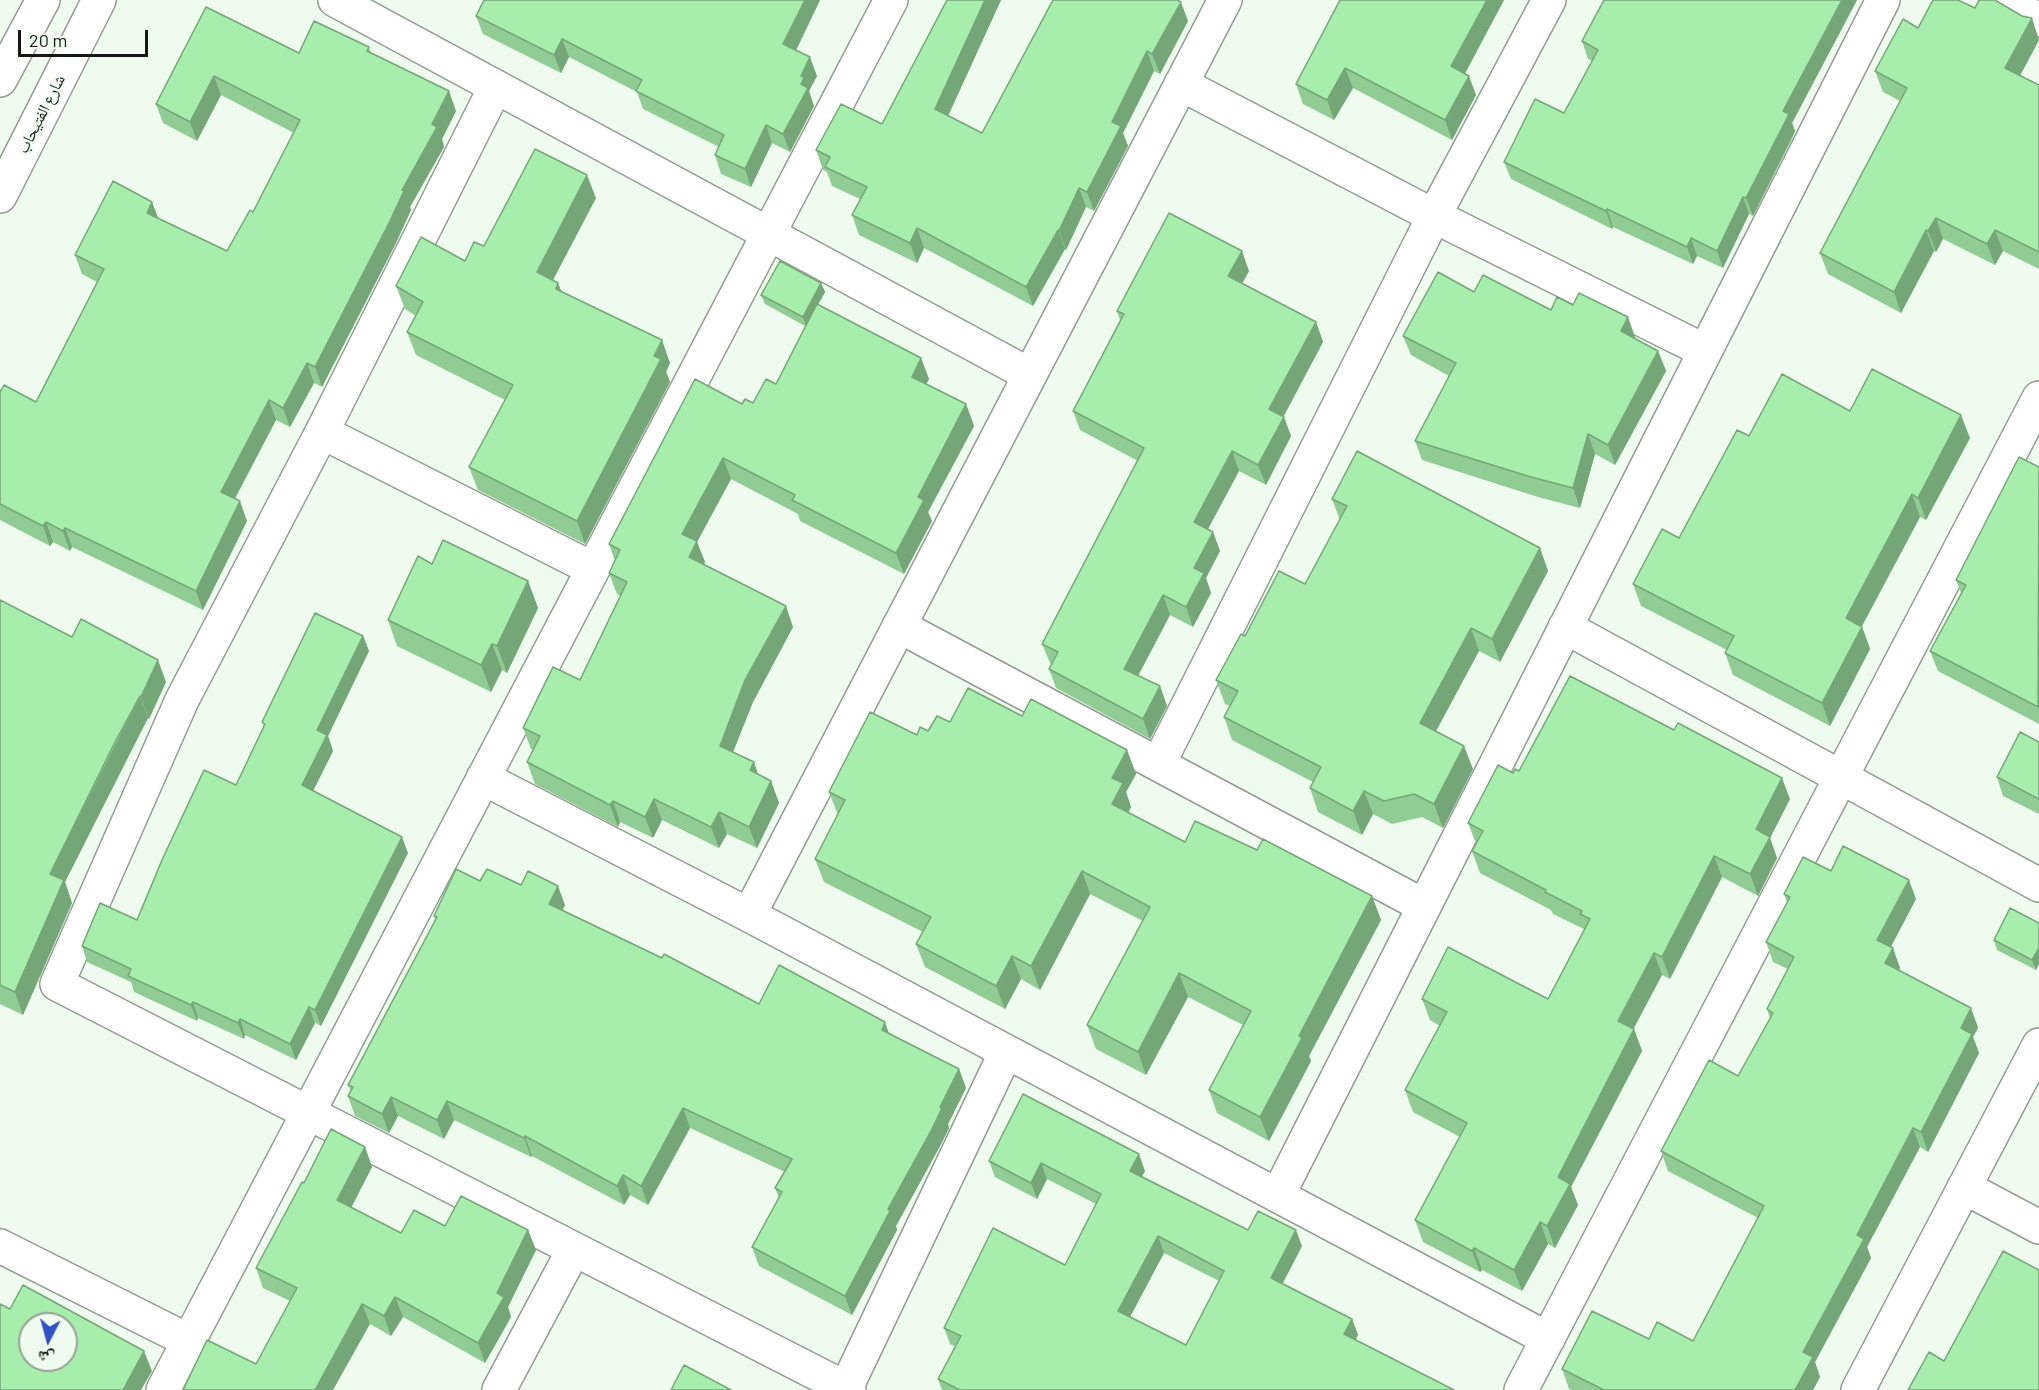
<!DOCTYPE html>
<html>
<head>
<meta charset="utf-8">
<style>
	body { margin:0 }
	#map { position:relative; width:2039px; height:1390px; overflow:hidden; background:#f0fbf0; font-family:Barlow,"Noto Naskh Arabic",sans-serif }
	canvas { display:block }
	.north { position:absolute; left:18px; top:1312px; width:60px; height:60px; box-sizing:border-box; background:#f0fbf0; border:2px solid #98a198; border-radius:50%; rotate:186deg; font-size:16px; font-weight:700; line-height:24px; text-align:center; color:#151915 }
	.north::after { content:''; display:block; margin:auto; width:21px; height:27px; background:#3150c1; clip-path:polygon(50% 0,100% 100%,50% 72%,0 100%) }
	.scale { position:absolute; left:18px; top:30px; width:130px; height:27px; box-sizing:border-box; border:3px solid #151915; border-top:0; padding-left:8px; font-size:18px; line-height:21px; white-space:nowrap; color:#151915; -webkit-text-stroke:4px #f0fbf0; paint-order:stroke }
</style>
</head>
<body>
<div id="map">
<canvas width="2039" height="1390"></canvas>
<div class="north">ش</div>
<div class="scale">20 m</div>
</div>
<script>
const ctx = document.querySelector('canvas').getContext('2d');
ctx.lineJoin = 'round';
function stroke(path, color, width, dash) { ctx.strokeStyle = color; ctx.lineWidth = width; ctx.lineCap = dash ? 'butt' : 'round'; ctx.setLineDash(dash || []); ctx.stroke(path); }
function fill(path, color) { ctx.fillStyle = color; ctx.fill(path, 'evenodd'); }
function write(font, color, halo, rows, align = 'center') {
  ctx.font = font + ' Barlow,"Noto Naskh Arabic",sans-serif'; ctx.lineWidth = 4.5; ctx.setLineDash([]); ctx.textBaseline = 'middle'; ctx.strokeStyle = halo; ctx.fillStyle = color; for (const [text, x, y, turn = 0] of rows) {
    ctx.save(); ctx.translate(x, y); ctx.rotate((+turn || 0) * Math.PI / 180); ctx.textAlign = isNaN(turn) ? turn : align; if (halo) ctx.strokeText(text, 0, 0); ctx.fillText(text, 0, 0); ctx.restore();
  }
}
const street = new Path2D(`
	M335 0 1030 375
	M2002 0 2039 20
	M1181 84 1434 216 1705 351
	M495 88 322 432 182 700 57 984 849 1390
	M322 432 593 569
	M899 626 1424 906
	M1565 627 2039 885
	M1159 763 1434 216 1549 0
	M483 778 749 915 1548 1339
	M749 915 1225 0
	M1964 1187 2039 1227
	M1278 1195 1883 0
	M0 1246 189 1341
	M163 1390 891 0
	M499 1390 574 1249
	M845 1390 1006 1052
	M1521 1390 2039 398
	M1858 1390 2039 1045`);
const secondary = new Path2D(`
	M0 80 43 0
	M0 196 99 0`);
stroke(street, '#939c93', 36);
stroke(secondary, '#939c93', 36);
stroke(street, '#fff', 33);
stroke(secondary, '#fff', 33);
fill(new Path2D(`
	M820 0 796 50 817 76 809 91 814 106 790 152 772 143 751 187 721 174 715 155 719 147 643 109 637 92 569 57 561 73 483 34 476 16Z
	M947 0H1001L948 116 982 133 1188 21 1160 74 1154 71 1123 133 1128 146 1094 211 1086 207 1066 250 1065 249 1033 306 924 248 917 263 859 235 852 215 860 199 832 186 827 172 823 170 816 150 882 124Z
	M1340 0H1504L1465 74 1476 95 1452 140 1353 88 1334 120 1303 104 1296 84Z
	M1604 0H1857L1792 123 1795 131 1792 139 1753 216 1749 214 1723 268 1697 256 1693 264 1613 227 1612 229 1511 179 1504 162 1564 113 1592 61 1588 59 1582 41Z
	M206 7 299 53 369 47 371 53 456 111 442 139 444 147 410 207 411 210 396 243 322 387 314 383 290 427 276 420 235 499 247 521 203 610 72 547 70 551 53 542 50 546 0 520V392L36 402 97 282 82 274 75 255 152 202 158 218 227 251 253 212 294 133 221 95 197 141 163 123 156 104Z
	M1918 28 2039 40 2020 75 2039 85V269L2003 251 1995 265 1943 239 1936 252 1934 251 1901 313 1828 274 1820 253 1900 101 1883 92 1875 71Z
	M596 198 553 280 558 283 561 291 670 363 666 372 670 382 585 544 478 490 469 467 505 400 416 355 407 332 416 316 405 309 396 286 465 261 484 246Z
	M1249 271 1242 284 1316 322 1323 342 1283 416 1291 436 1266 485 1239 471 1208 529 1213 532 1220 551 1206 578 1211 593 1193 627 1170 615 1138 676 1160 686 1167 706 1150 739 1056 688 1049 669 1051 664 1050 663 1042 644 1138 461 1080 430 1073 411 1120 320 1117 311Z
	M821 283 825 292 818 305 921 358 929 379 926 384 966 404 974 426 928 512 932 521 904 574 800 521 798 514 731 479 697 542 705 562 704 564 793 627 753 702 733 752 754 762 758 775 771 781 779 803 757 848 727 834 719 848 662 820 653 838 620 822 618 827 535 784 527 762 533 750 531 749 523 728 580 680 620 596 617 594 609 573 615 561 609 544 742 404 753 403 776 384 805 326 765 304 761 295Z
	M1474 292 1551 310 1635 337 1634 338 1658 351 1666 371 1615 465 1595 454 1580 508 1538 497 1422 460 1415 441 1449 376 1411 355 1403 336Z
	M1850 411 1970 438 1926 520 1920 517 1862 626 1870 649 1830 726 1733 675 1725 653 1727 650 1641 606 1633 584 1679 538Z
	M2039 467V724L1938 671 1930 651 1961 593 1956 580Z
	M1332 499 1540 548 1548 571 1500 662 1479 651 1436 731 1473 769 1443 828 1422 817 1392 824 1373 814 1362 835 1318 812 1310 788 1313 782 1232 740 1224 717 1230 706 1225 704 1216 680 1245 636 1305 584 1340 520Z
	M432 564 528 581 538 608 507 673 502 670 491 692 397 646 388 620Z
	M0 600 72 637 166 682 149 719 148 718 124 765 65 882 72 903 23 1015 0 1004Z
	M363 636 369 651 328 736 333 751 313 791 408 853 321 1026 315 1023 296 1060 245 1035 244 1039 198 1018 197 1021 134 992 131 982 87 962 82 946 137 920 236 785 264 727 262 722Z
	M1022 716 1127 750 1136 774 1126 792 1131 807 1128 812 1185 842 1257 850 1372 896 1381 920 1309 1056 1311 1061 1269 1141 1217 1113 1209 1090 1243 1025 1188 997 1146 1075 1096 1049 1087 1025 1143 921 1090 894 1040 990 1021 979 1005 1009 925 967 916 944 923 932 824 882 815 859 838 815 829 792 917 735 950 722Z
	M2039 742V814L2003 796 1997 777Z
	M1519 771 1790 799 1770 838 1777 858 1758 896 1722 877 1670 979 1662 975 1633 1029H1634L1642 1051 1571 1187 1578 1205 1555 1248 1548 1244 1522 1291 1482 1270 1480 1272 1423 1242 1415 1220 1460 1137 1413 1112 1405 1090 1440 1026 1430 1020 1422 999H1548L1584 929 1553 914 1551 910 1480 873 1472 851 1476 844 1468 823 1513 773Z
	M1831 871 1916 899 1890 947 1900 968 1899 970 1971 1008 1978 1028 1973 1037 1979 1053 1928 1152 1920 1147 1867 1247 1871 1258 1815 1362 1820 1377 1813 1390H1572L1569 1389 1562 1369 1649 1339 1693 1341 1758 1218 1668 1171 1661 1151 1738 1076 1770 1018 1767 1009 1788 969 1773 962 1766 942 1787 902 1784 894Z
	M480 881 521 885 565 905 563 910 759 1004 890 1034 959 1069 966 1088 948 1124 949 1128 939 1148 896 1226 897 1230 852 1315 759 1266 752 1247 779 1198 775 1188 785 1172 690 1128 648 1205 630 1195 624 1205 532 1156 531 1157 454 1120 444 1139 398 1116 389 1133 355 1116 348 1096 351 1091 348 1085 435 920 434 916Z
	M2039 923 2036 970 1997 950 1994 940Z
	M1023 1094 1145 1171 1142 1176 1248 1230 1302 1246 1283 1283 1352 1319 1358 1335 1356 1340 1454 1390H942L938 1379 956 1347 950 1344 944 1328 1065 1265 1096 1204 1047 1179 1037 1199 995 1177 989 1161ZM1164 1253 1219 1281 1186 1345 1130 1317Z
	M365 1147 372 1167 351 1207 401 1233 445 1226 528 1230 536 1250 508 1307 511 1317 485 1363 403 1317 391 1336 370 1324 256 1364 290 1301 263 1288 256 1268 304 1183Z`), '#90cc94');
fill(new Path2D(`
	M805 0H820L790 63 783 44Z
	M985 0H1001L942 129 935 109Z
	M1487 0H1504L1458 86 1451 66Z
	M1842 0H1857L1792 123 1795 131 1753 216 1746 198 1783 111Z
	M1181 2 1188 21 1160 74 1152 54Z
	M2032 18 2039 40 2013 89 2005 68Z
	M562 39 569 57 561 73 554 55Z
	M1147 51 1154 71 1123 133 1128 146 1094 211 1087 192 1112 122Z
	M810 57 817 76 809 91 814 106 790 152 783 134 801 84V76Z
	M1345 68 1353 88 1334 120 1327 100Z
	M214 76 221 95 197 141 190 122Z
	M1469 76 1476 95 1452 140 1445 120Z
	M449 91 456 111 442 139 444 147 410 207 411 210 396 243 322 387 315 367Z
	M766 125 772 143 751 187 745 169Z
	M587 175 596 198 545 295 537 272Z
	M1079 188 1086 207 1066 250 1059 231Z
	M1743 197 1749 214 1723 268 1717 251Z
	M152 202 159 221 147 213Z
	M1607 209 1613 227 1612 229 1606 211Z
	M1936 218 1943 239 1936 252 1928 231Z
	M917 228 924 248 917 263 910 243Z
	M1058 230 1065 249 1033 306 1026 287Z
	M1926 230 1934 251 1901 313 1894 292Z
	M1995 230 2003 251 1995 265 1987 244Z
	M1691 238 1697 256 1693 264 1687 247Z
	M1242 251 1249 271 1235 296 1228 276Z
	M558 283 567 306 556 289Z
	M821 283 825 292 806 326 803 317Z
	M1628 317 1635 337 1628 351 1621 331Z
	M1316 322 1323 342 1277 429 1269 409Z
	M662 340 670 363 666 372 670 382 585 544 577 521Z
	M1658 351 1666 371 1615 465 1608 445Z
	M921 358 929 379 919 398 912 377Z
	M307 363 314 383 290 427 283 408Z
	M269 400 276 420 228 511 221 492Z
	M966 404 974 426 928 512 932 521 904 574 896 553 918 497Z
	M1961 415 1970 438 1926 520 1918 498Z
	M1284 417 1291 436 1266 485 1258 465Z
	M1588 434 1595 454 1580 508 1573 488Z
	M1232 451 1239 471 1201 542 1194 522Z
	M723 458 731 479 697 542 705 562 697 578 682 534Z
	M1912 494 1920 517 1854 641 1846 618Z
	M240 501 247 521 203 610 196 591Z
	M46 522 53 542 50 546 43 526Z
	M65 528 72 547 70 551 63 531Z
	M1213 532 1220 551 1206 578 1211 593 1193 627 1186 607 1194 568Z
	M1540 548 1548 571 1500 662 1492 639Z
	M528 581 538 608 507 673 497 646Z
	M1163 595 1170 615 1131 689 1124 669Z
	M786 606 793 627 753 702 727 767 720 746 745 680Z
	M1862 627 1870 649 1830 726 1822 703Z
	M1471 628 1479 651 1428 746 1420 723Z
	M363 636 369 651 328 736 333 751 308 801 302 785 317 730Z
	M492 644 502 670 491 692 481 665Z
	M158 660 166 682 149 719 141 697Z
	M1160 686 1167 706 1150 739 1143 719Z
	M140 696 148 718 65 882 72 903 23 1015 15 992 50 874Z
	M1464 746 1473 769 1443 828 1434 804Z
	M1127 750 1136 774 1126 792 1131 807 1121 827 1112 804V778Z
	M754 762 761 783 750 770Z
	M1782 778 1790 799 1770 838 1777 858 1758 896 1750 874 1756 829Z
	M771 781 779 803 757 848 749 827Z
	M1364 791 1373 814 1362 835 1353 811Z
	M654 799 662 820 653 838 645 817Z
	M613 801 620 822 618 827 610 805Z
	M719 812 727 834 719 848 711 827Z
	M402 837 408 853 321 1026 315 1010Z
	M1714 856 1722 877 1670 979 1662 957Z
	M1082 871 1090 894 1040 990 1031 966Z
	M1909 880 1916 899 1884 960 1877 940Z
	M558 886 565 905 556 923 549 904Z
	M1372 896 1381 920 1309 1056 1311 1061 1269 1141 1260 1117 1299 1036Z
	M1893 948 1900 968 1892 982 1885 963Z
	M2039 948V964L2036 970 2032 960Z
	M1654 953 1662 975 1626 1043 1618 1021Z
	M1012 956 1021 979 1005 1009 996 986Z
	M1179 973 1188 997 1146 1075 1138 1052Z
	M193 1002 198 1018 197 1021 191 1005Z
	M309 1007 315 1023 296 1060 290 1044Z
	M1971 1008 1978 1028 1973 1037 1979 1053 1928 1152 1921 1132 1961 1028Z
	M240 1019 245 1035 244 1039 238 1023Z
	M885 1022 892 1042 882 1030Z
	M1634 1029 1642 1051 1571 1187 1578 1205 1555 1248 1547 1226 1558 1177Z
	M959 1069 966 1088 948 1124 949 1128 939 1148 896 1226 897 1230 852 1315 845 1296 888 1209Z
	M391 1097 398 1116 389 1133 382 1114Z
	M447 1101 454 1120 444 1139 437 1120Z
	M683 1108 690 1128 648 1205 641 1186Z
	M1913 1128 1920 1147 1867 1247 1871 1258 1815 1362 1820 1377 1813 1390H1795L1803 1352 1857 1235Z
	M525 1136 532 1156 531 1157 524 1138Z
	M365 1147 372 1167 345 1220 337 1200Z
	M1139 1154 1145 1171 1136 1187 1130 1171Z
	M1041 1163 1047 1179 1037 1199 1031 1183Z
	M623 1175 630 1195 624 1205 617 1186Z
	M1540 1222 1548 1244 1522 1291 1514 1270Z
	M528 1230 536 1250 508 1307 511 1317 485 1363 478 1343 497 1293Z
	M1296 1230 1302 1246 1277 1294 1271 1278Z
	M1158 1236 1164 1253 1124 1328 1118 1311Z
	M1474 1248 1482 1270 1480 1272 1472 1251Z
	M395 1297 403 1317 391 1336 384 1316Z
	M362 1304 370 1324 333 1390H315Z
	M1352 1319 1358 1335 1350 1350 1344 1334Z
	M144 1351 152 1371 141 1390H123Z`), '#75a678');
const building = new Path2D(`
	M484 0H805L783 44 810 57 801 76 804 78 801 84 808 88 783 134 766 125 745 169 715 155 724 135 636 91 642 80 562 39 554 55 476 16Z
	M947 0H985L935 109 982 133 1053 0H1177L1181 2 1152 54 1147 51 1112 122 1121 126 1087 192 1079 188 1059 231 1058 230 1026 287 917 228 910 243 852 215 867 187 825 167 830 157 816 150 841 104 882 124Z
	M1340 0H1487L1451 66 1469 76 1445 120 1345 68 1327 100 1296 84Z
	M1604 0H1842L1783 111 1789 114 1785 122 1746 198 1743 197 1717 251 1691 238 1687 247 1607 209 1606 211 1504 162 1535 99 1564 113 1598 50 1582 41Z
	M1933 0H1958L1975 8 1979 0H1995L2022 16 2032 18 2005 68 2039 85V252L1995 230 1987 244 1936 218 1928 231 1926 230 1894 292 1820 253 1907 88 1875 71 1903 19 1918 28Z
	M206 7 299 53 314 21 369 47 367 51 449 91 432 124 437 127 402 190 404 191 389 223 315 367 307 363 283 408 269 400 221 492 240 501 196 591 65 528 63 531 46 522 43 526 0 504V392L4 385 36 402 104 269 75 255 113 181 152 202 147 213 227 251 250 210 253 212 300 120 214 76 190 122 156 104Z
	M535 149 587 175 537 272 558 283 556 289 662 340 654 356 661 359 577 521 469 467 513 385 407 332 423 302 396 286 421 237 465 261 474 242 484 246Z
	M1169 213 1242 251 1228 276 1316 322 1269 409 1284 417 1258 465 1232 451 1194 522 1213 532 1194 568 1204 573 1186 607 1163 595 1124 669 1160 686 1143 719 1049 669 1058 652 1042 644 1144 448 1073 411 1124 314 1117 311Z
	M780 261 821 283 803 317 761 295Z
	M1438 272 1474 292 1483 275 1551 310 1557 297 1573 305 1579 293 1628 317 1621 331 1658 351 1608 445 1588 434 1573 488 1531 477 1415 441 1456 363 1403 336Z
	M817 304 921 358 912 377 966 404 918 497 924 500 896 553 792 500 795 495 723 458 682 534 697 541 689 557 786 606 745 680 720 746 754 762 750 770 771 781 749 827 719 812 711 827 654 799 645 817 613 801 610 805 527 762 540 736 523 728 553 667 580 680 627 582 609 573 620 550 609 544 695 379 742 404 745 399 753 403 766 379 776 384Z
	M1872 369 1961 415 1918 498 1912 494 1846 618 1862 627 1822 703 1725 653 1734 636 1633 584 1662 529 1679 538 1737 430 1749 436 1782 374 1850 411Z
	M1357 451 1540 548 1492 639 1471 628 1420 723 1464 746 1434 804 1414 794 1384 801 1364 791 1353 811 1310 788 1321 767 1224 717 1238 691 1216 680 1241 634 1245 636 1279 571 1305 584 1347 506 1332 499Z
	M2019 457 2039 467 2038 707 1930 651 1966 585 1956 580Z
	M443 540 528 581 497 646 492 644 481 665 388 620 418 556 432 564Z
	M0 600 72 637 81 619 158 660 141 697 140 696 115 742 50 874 64 880 15 992 0 985Z
	M315 613 363 636 317 730 327 735 302 785 402 837 315 1010 309 1007 290 1044 240 1019 238 1023 193 1002 191 1005 128 976 131 969 82 946 100 903 137 920 162 860 204 770 236 785 265 724 262 722Z
	M1570 676 1674 730 1678 723 1782 778 1756 829 1770 837 1750 874 1714 856 1662 957 1654 953 1618 1021 1634 1029 1558 1177 1570 1184 1547 1226 1540 1222 1514 1270 1474 1248 1472 1251 1415 1220 1467 1123 1405 1090 1447 1012 1422 999 1448 947 1548 999 1590 919 1580 914 1582 911 1545 892 1546 890 1472 851 1483 831 1468 823 1498 765 1513 773 1515 769 1519 771Z
	M968 688 1022 716 1031 699 1127 750 1112 778 1123 783 1112 804 1185 842 1195 821 1257 850 1263 839 1372 896 1299 1036 1302 1038 1260 1117 1209 1090 1251 1011 1179 973 1138 1052 1087 1025 1150 907 1082 871 1031 966 1012 956 996 986 916 944 931 917 815 859 845 800 829 792 870 712 917 735 920 727 928 731 937 716 950 722Z
	M2020 732 2039 742V799L1997 777Z
	M1843 846 1909 880 1877 940 1893 948 1885 963 1971 1008 1961 1028 1972 1034 1921 1132 1913 1128 1857 1235 1864 1239 1803 1352 1813 1357 1795 1390H1604L1562 1369 1592 1311 1649 1339 1657 1322 1693 1341 1764 1206 1661 1151 1709 1060 1738 1076 1773 1013 1767 1009 1794 957 1766 942 1790 897 1784 894 1803 857 1831 871Z
	M456 869 480 881 487 869 521 885 528 871 558 886 549 904 662 958 664 954 759 1004 779 965 885 1022 882 1030 959 1069 940 1107 942 1108 932 1129 888 1209 890 1211 845 1296 752 1247 782 1192 775 1188 792 1159 683 1108 641 1186 623 1175 617 1186 525 1136 524 1138 447 1101 437 1120 391 1097 382 1114 348 1096 353 1087 348 1085 437 917 434 916Z
	M2010 908 2039 923V948L2032 960 1994 940Z
	M1023 1094 1139 1154 1130 1171 1248 1230 1258 1211 1296 1230 1271 1278 1352 1319 1344 1334 1454 1390H960L938 1379 961 1336 944 1328 993 1228 1065 1265 1101 1194 1041 1163 1031 1183 989 1161ZM1158 1236 1224 1271 1186 1345 1118 1311Z
	M331 1129 365 1147 337 1200 401 1233 414 1210 445 1226 461 1196 528 1230 497 1293 504 1297 478 1343 395 1297 384 1316 362 1304 315 1390H183L207 1340 256 1364 297 1288 256 1268 302 1182 304 1183Z
	M2003 1251 2039 1270V1390H1908L1929 1352 1944 1361Z
	M23 1285 144 1351 123 1390H0V1304L10 1309ZM30 1324H66V1360H30Z
	M684 1365 731 1390H671Z`);
fill(building, '#a7edac');
stroke(building, '#75a678', 1.5);
write('16px', '#151915', '#f0fbf0', [
	["شارع الفتيحاب",41,114,-63]
]);
</script>
</body>
</html>
